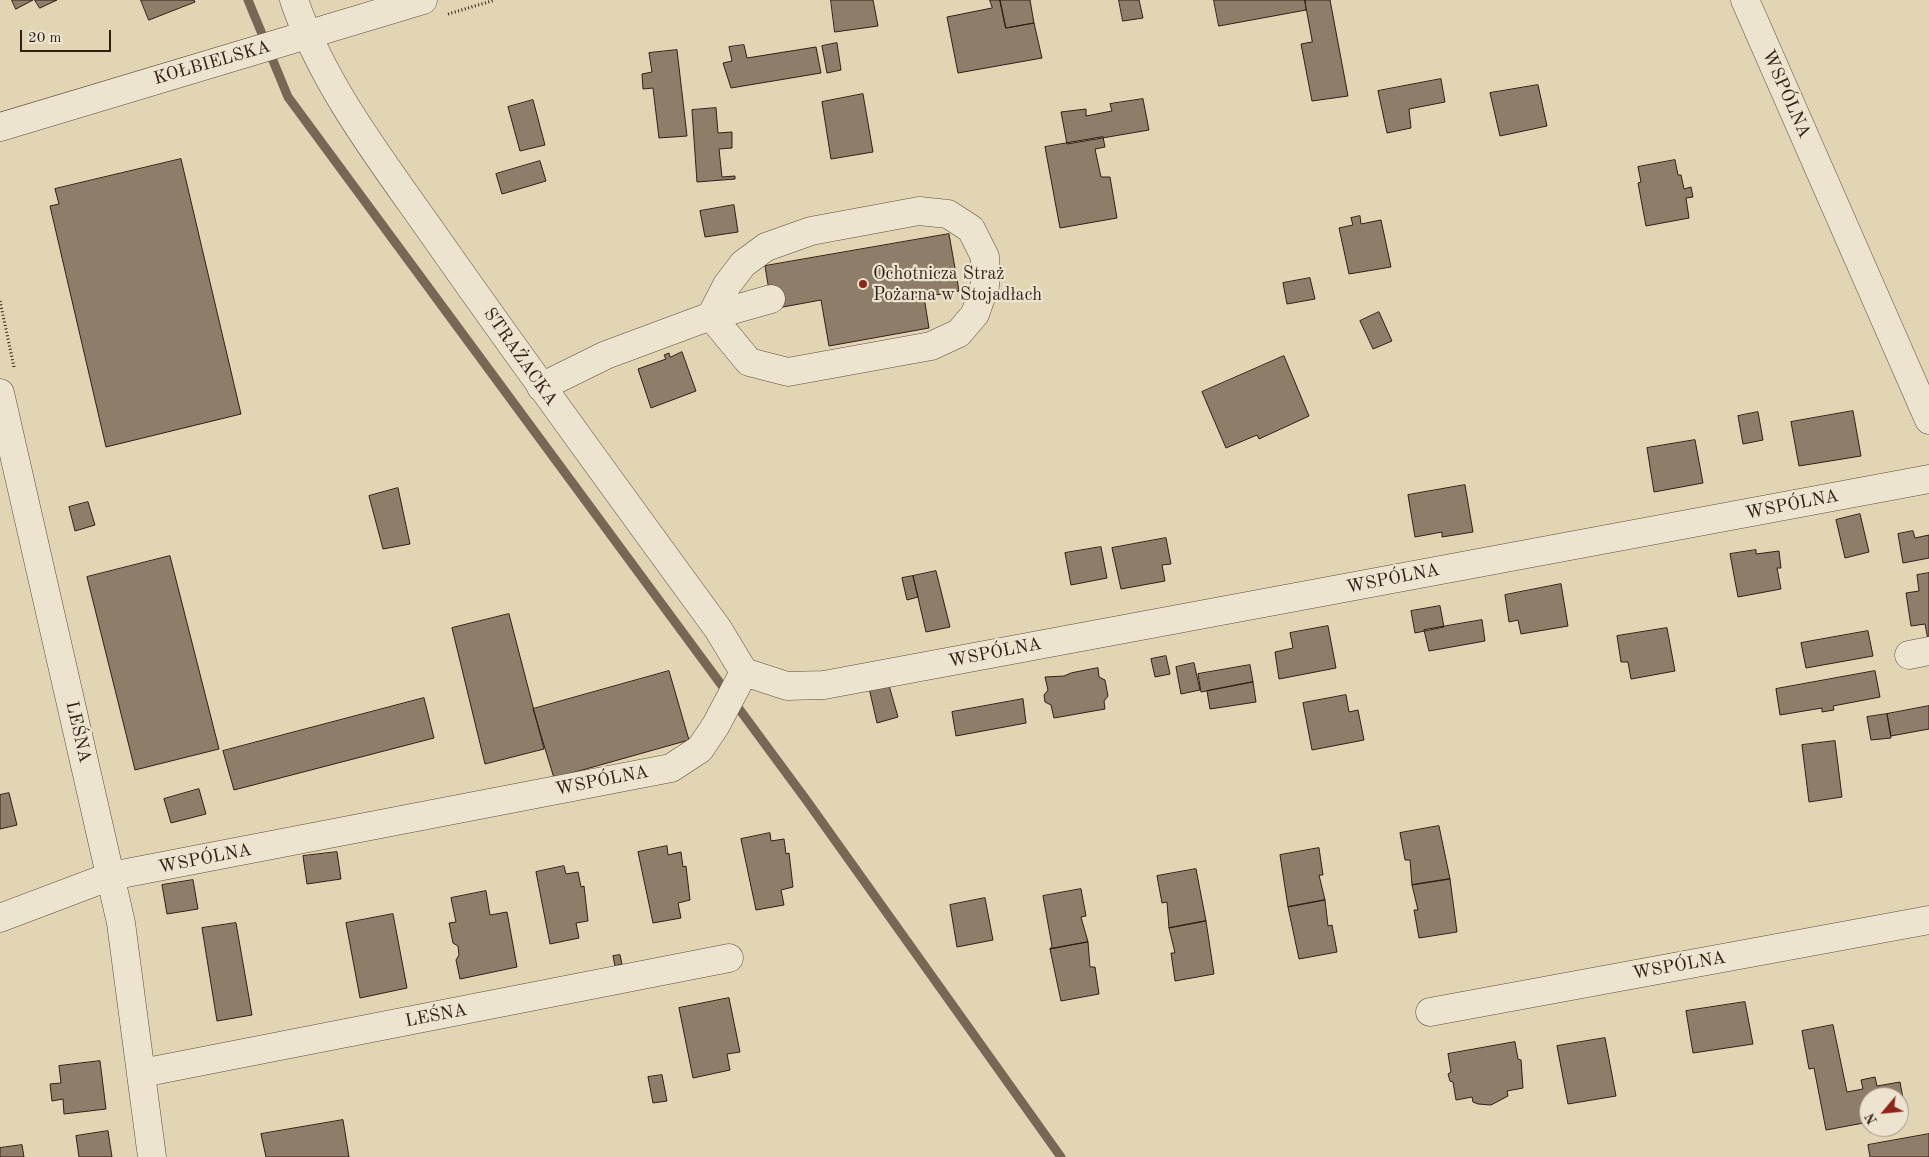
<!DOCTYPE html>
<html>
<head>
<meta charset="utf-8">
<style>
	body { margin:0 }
	#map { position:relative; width:1929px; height:1157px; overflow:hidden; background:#e2d5b3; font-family:"Old Standard TT",serif }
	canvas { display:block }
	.north { position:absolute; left:1859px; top:1087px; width:50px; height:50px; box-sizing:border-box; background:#ece4ce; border:1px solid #a29585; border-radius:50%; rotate:242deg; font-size:14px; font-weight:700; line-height:20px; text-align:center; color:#321e17 }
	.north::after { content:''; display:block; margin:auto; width:18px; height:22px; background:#8f2418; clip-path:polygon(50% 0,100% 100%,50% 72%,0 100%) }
	.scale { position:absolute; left:20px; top:30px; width:91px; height:22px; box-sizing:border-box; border:2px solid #321e17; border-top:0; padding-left:6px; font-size:15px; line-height:18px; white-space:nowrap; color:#321e17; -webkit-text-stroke:4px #ece4ce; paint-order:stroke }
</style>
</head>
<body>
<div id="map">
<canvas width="1929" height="1157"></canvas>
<div class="north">N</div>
<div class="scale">20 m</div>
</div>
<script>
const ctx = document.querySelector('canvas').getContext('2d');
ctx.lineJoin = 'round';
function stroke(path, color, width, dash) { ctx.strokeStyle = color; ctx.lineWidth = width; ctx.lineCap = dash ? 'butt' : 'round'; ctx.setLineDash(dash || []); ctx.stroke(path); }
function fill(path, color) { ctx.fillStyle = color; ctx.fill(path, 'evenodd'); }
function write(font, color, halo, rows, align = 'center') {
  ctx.font = font + ' "Old Standard TT",serif'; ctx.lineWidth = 4.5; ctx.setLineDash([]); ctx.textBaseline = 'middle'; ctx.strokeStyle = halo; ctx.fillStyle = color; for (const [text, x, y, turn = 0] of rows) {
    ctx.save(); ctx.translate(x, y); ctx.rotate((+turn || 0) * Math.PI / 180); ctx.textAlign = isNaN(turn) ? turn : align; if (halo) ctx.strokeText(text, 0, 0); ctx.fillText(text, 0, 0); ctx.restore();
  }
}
stroke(new Path2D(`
	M248 0 288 97 807 801 1061 1157`), '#786755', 9);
const building = new Path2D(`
	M12 0H33L16 9Z
	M35 0H57L40 8Z
	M141 0H194L195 2 149 20Z
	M831 0H873L878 26 835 32Z
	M990 0H1000L1006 28 1034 23 1042 58 958 73 947 17 992 8Z
	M1000 0H1030L1034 23 1006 28Z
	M1119 0H1139L1143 18 1123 21Z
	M1214 0H1305L1306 10 1219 26Z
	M1305 0H1330L1348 96 1312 101 1301 44 1312 42Z
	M837 43 841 70 827 73 822 46Z
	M744 45 747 58 816 47 821 73 731 88 723 63 732 61 729 47Z
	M677 50 687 136 659 138 653 88 643 89 642 74 652 72 649 53Z
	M1441 79 1445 102 1409 109 1411 128 1387 133 1378 91Z
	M1538 85 1547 126 1500 136 1490 93Z
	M863 94 873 152 831 159 822 102Z
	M1143 99 1149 130 1067 144 1061 112 1086 109V116L1112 111 1110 104Z
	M533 100 545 145 520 151 508 107Z
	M716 108 718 133 732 132V148L719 149 722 177 735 176V179L697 182 692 110Z
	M1103 137 1105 147 1095 149 1101 177H1110L1117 218 1060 228 1045 147Z
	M181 159 241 414 106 447 50 206 59 204 55 189Z
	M1675 160 1678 175H1681L1684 189 1691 187 1693 197 1686 198 1689 218 1646 226 1638 183 1641 182 1638 167Z
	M540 161 546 181 502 194 496 174Z
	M734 205 738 232 705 237 700 211Z
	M1360 216 1361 224 1381 220 1391 267 1349 274 1339 228 1353 225 1351 218Z
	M949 234 959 291 924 297 929 328 829 346 821 300 772 309 765 266Z
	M1310 278 1315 299 1287 304 1283 283Z
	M1379 312 1392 341 1373 349 1360 321Z
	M682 352 696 391 651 408 638 369 666 359 664 355 669 353 670 357Z
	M1284 356 1309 416 1259 439 1257 435 1226 448 1202 392Z
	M1853 411 1861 456 1799 466 1791 422Z
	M1758 412 1763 440 1743 444 1738 416Z
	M1695 440 1703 483 1654 492 1647 448Z
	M1465 485 1473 532 1442 537V532L1415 537 1408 495Z
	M398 488 410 544 383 549 369 496Z
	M88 502 95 525 75 531 69 507Z
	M1860 514 1869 552 1845 558 1836 520Z
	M1913 531 1915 538 1929 535V558L1903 563 1898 534Z
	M1166 538 1171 564 1162 565 1165 581 1121 589 1112 548Z
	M1101 547 1107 578 1071 585 1065 553Z
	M1756 550V554L1779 551 1781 568H1777L1781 589 1738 597 1730 554Z
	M170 556 219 749 135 770 87 577Z
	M936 571 950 627 926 632 913 576Z
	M1929 573V640H1928L1925 624 1911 626 1906 593 1919 591 1917 575Z
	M913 576 918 597 907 600 902 578Z
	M1561 584 1568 626 1521 634 1518 620 1509 622 1505 595Z
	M1440 606 1444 627 1415 633 1411 611Z
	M509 614 544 749 485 764 452 628Z
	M1482 620 1485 641 1429 651 1424 630Z
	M1328 626 1336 668 1279 679 1275 652 1293 648 1290 633Z
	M1667 628 1675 671 1631 679 1628 662H1621L1617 636Z
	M1868 631 1873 656 1806 668 1801 643Z
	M1166 656 1170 674 1155 677 1151 659Z
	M1194 663 1200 690 1181 694 1176 667Z
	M1250 665 1253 682 1201 692 1198 674Z
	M1098 668 1099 677 1105 680 1108 696 1104 701 1105 709 1054 718 1051 705 1045 702 1044 695 1048 690 1045 677 1064 676 1071 673Z
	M669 671 689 740 554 778 533 709Z
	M1875 671 1880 697 1833 706 1834 710 1822 712V708L1780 715 1776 689Z
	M888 682 898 717 877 723 869 688Z
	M1253 682 1256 702 1210 709 1207 691Z
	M1346 695 1349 712 1358 710 1364 740 1312 750 1303 703Z
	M424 698 434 738 234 790 223 751Z
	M1023 699 1026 723 956 736 952 712Z
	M1929 706V729L1891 736 1887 714Z
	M1887 714 1891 738 1871 740 1867 717Z
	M1835 741 1842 797 1809 802 1802 745Z
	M199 789 206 814 171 823 164 799Z
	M9 793 17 825 0 829V795Z
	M1439 826 1450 879 1412 885 1410 860H1405L1400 833Z
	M770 833 771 841 784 839 786 854 789 853 793 887 781 890 784 905 756 910 741 839Z
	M667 846 668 855 681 852 683 867 686 866 690 900 678 903 681 918 653 923 638 852Z
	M1319 848 1323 875H1319L1325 900 1288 907 1280 855Z
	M337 852 341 879 307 884 303 856Z
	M564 866 566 874 578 872 581 887 584 886 588 921 576 923 579 938 550 944 536 872Z
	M1196 869 1206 921 1169 928 1167 902 1162 903 1157 876Z
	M1450 879 1457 932 1419 938 1414 910H1418L1412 885Z
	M193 880 198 909 167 914 162 885Z
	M1081 889 1086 916 1081 917 1088 942 1050 949 1052 946 1043 896Z
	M486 891 490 915 507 912 517 967 460 979 456 960 459 955 458 946 453 943 449 923 456 922 451 898Z
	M985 898 993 940 957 947 950 905Z
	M1325 900 1328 926 1332 925 1337 952 1299 959 1288 907Z
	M393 914 407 988 360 998 346 923Z
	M1206 921 1214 974 1175 981 1171 953H1175L1169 928Z
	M236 923 252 1015 217 1021 202 928Z
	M1088 942 1090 967H1095L1099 994 1061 1001 1050 949Z
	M620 955 622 964 615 966 613 956Z
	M729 998 740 1052 727 1054 730 1070 693 1078 679 1008Z
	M1745 1002 1753 1044 1693 1053 1686 1011Z
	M1833 1025 1847 1092 1863 1089 1861 1080 1875 1077 1877 1086 1900 1082 1906 1115 1899 1116V1097H1869V1122L1826 1130 1814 1068 1809 1069 1802 1031Z
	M1605 1038 1616 1096 1568 1104 1557 1046Z
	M1515 1042 1518 1059 1521 1060 1523 1088 1507 1091 1508 1096 1491 1105 1478 1104 1473 1102 1472 1097 1456 1100 1453 1082 1450 1081 1448 1074 1451 1072 1448 1054Z
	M100 1061 106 1109 64 1114 63 1099 52 1101 50 1084 61 1083 59 1066Z
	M662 1075 667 1101 653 1103 648 1077Z
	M343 1120 349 1157H266L261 1134Z
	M108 1131 112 1157H79L76 1136Z
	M1929 1134V1157H1870L1868 1145Z
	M22 1145 24 1157H0V1148Z`);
fill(building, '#8e7d68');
stroke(building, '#321e17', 1);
const minor = new Path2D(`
	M294 0C325 91 389 170 443 248 533 376 626 503 718 629L744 672
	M1745 0 1929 420
	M0 127 423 0
	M541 387 606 355 711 316 727 285 743 264 766 247 811 231 919 211 948 214 971 229 985 257V286L975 314 959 333 931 346 788 372 749 362 711 316 771 299
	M0 393 121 923 152 1157
	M1909 655 1929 651
	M744 672 787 686 824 685 1929 479
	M0 918 111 876 671 768 700 749 716 725 744 672
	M1430 1012 1929 920
	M142 1073 729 958`);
stroke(minor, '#5e4c3e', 29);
stroke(new Path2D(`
	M448 14 495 0
	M0 301 14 367`), '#321e17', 3, [1, 2.5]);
stroke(minor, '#ece4ce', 28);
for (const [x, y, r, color] of [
	[863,284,5,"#8f2418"]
]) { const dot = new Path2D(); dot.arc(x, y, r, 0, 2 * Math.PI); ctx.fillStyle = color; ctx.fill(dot); stroke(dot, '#ece4ce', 2); }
write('18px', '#321e17', '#ece4ce', [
	["KOŁBIELSKA",212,63,-16],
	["WSPÓLNA",1786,94,66],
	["STRAŻACKA",520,357,55],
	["WSPÓLNA",1792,505,-11],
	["WSPÓLNA",1393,579,-11],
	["WSPÓLNA",995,653,-11],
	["LEŚNA",78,732,77],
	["WSPÓLNA",602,781,-11],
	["WSPÓLNA",205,859,-11],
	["WSPÓLNA",1679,966,-10],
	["LEŚNA",436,1016,-11]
]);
write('18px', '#321e17', '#ece4ce', [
	["Ochotnicza Straż",873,274],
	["Pożarna w Stojadłach",873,295]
], 'left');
</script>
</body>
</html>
